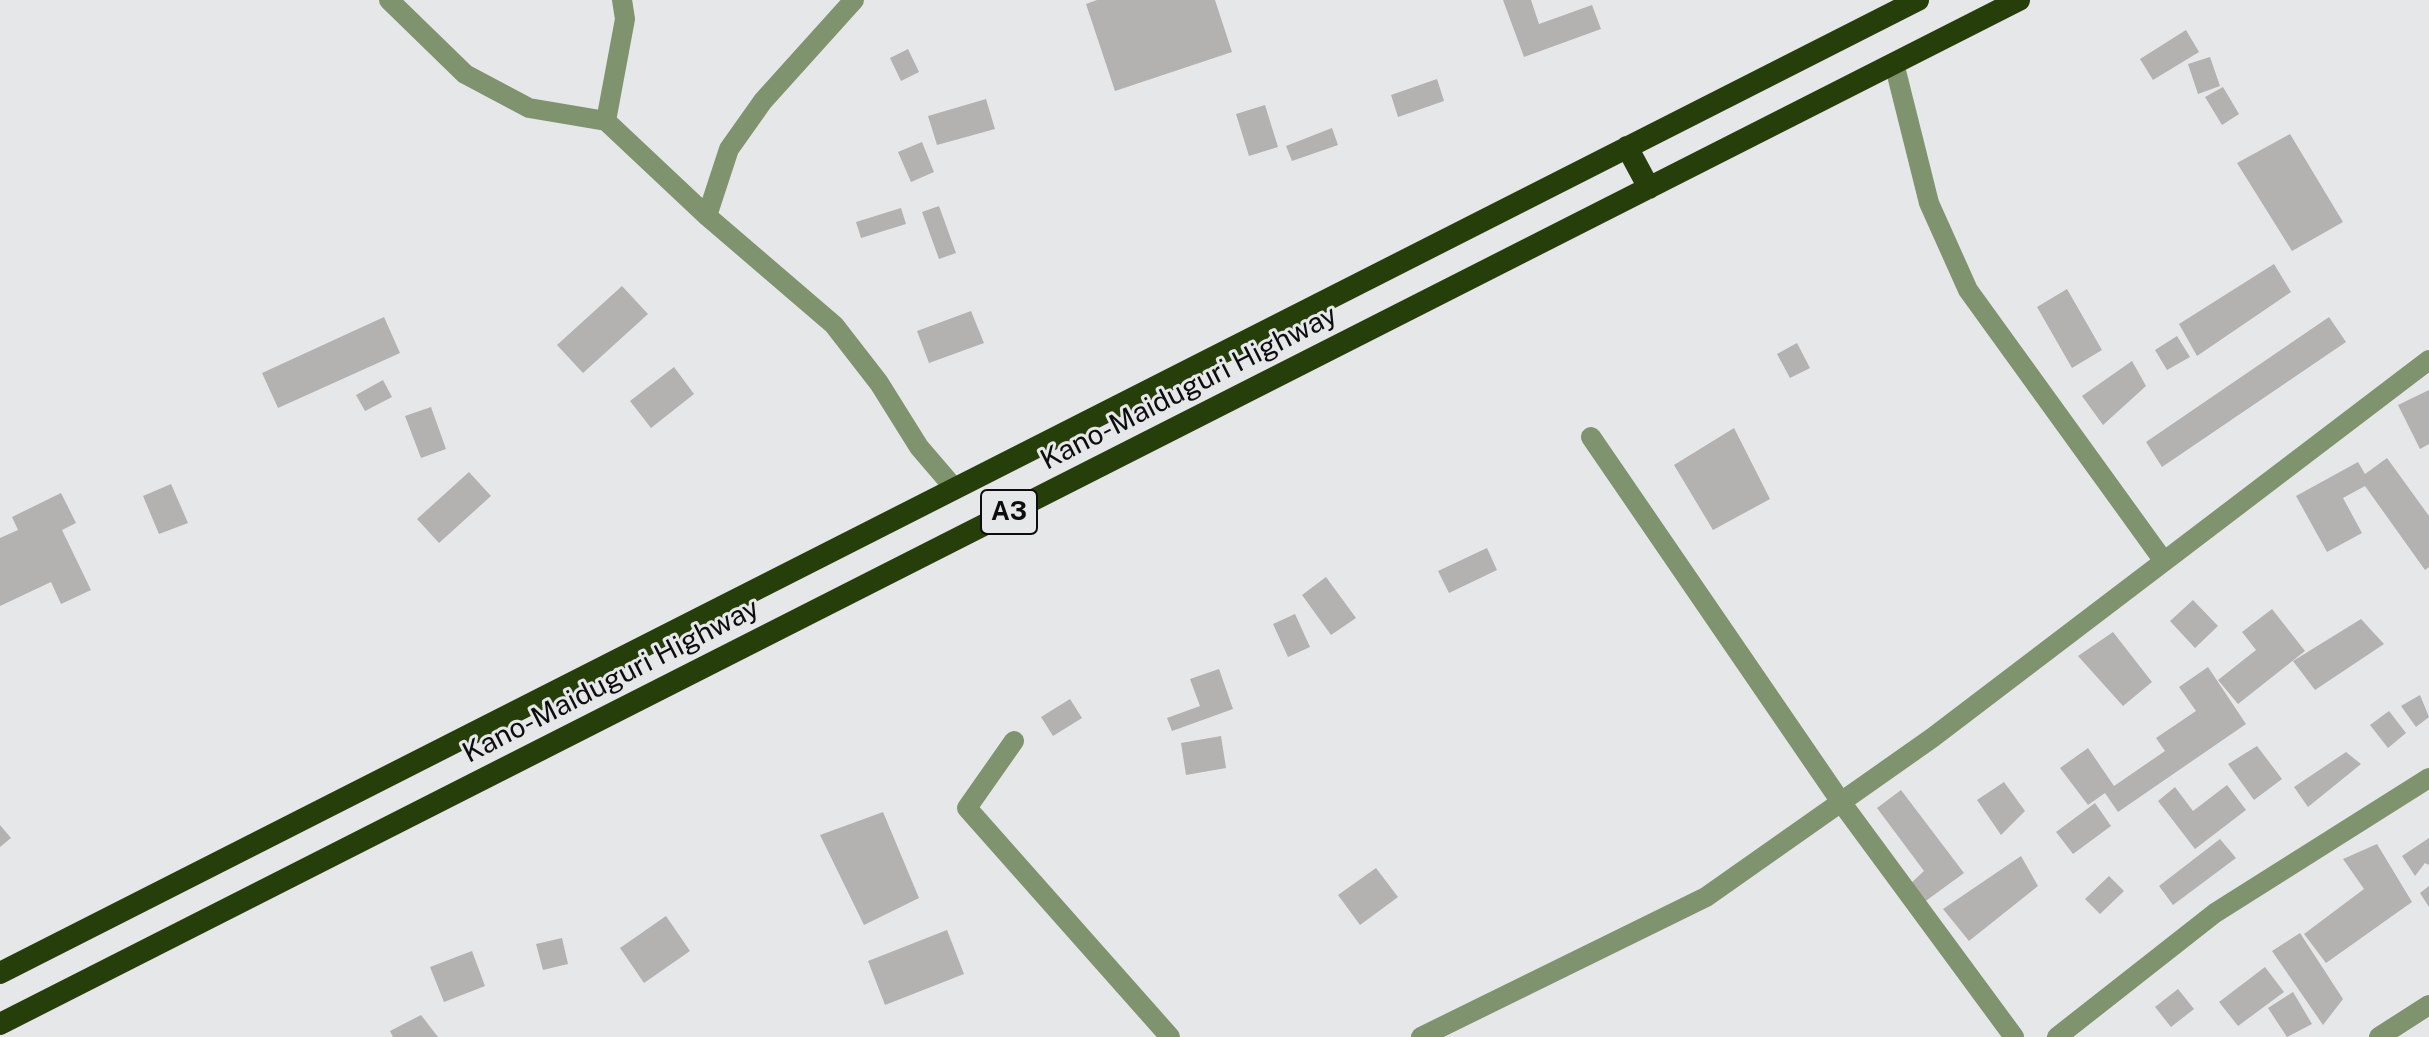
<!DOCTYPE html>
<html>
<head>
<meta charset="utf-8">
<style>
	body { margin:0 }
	canvas { display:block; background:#e6e7e9 }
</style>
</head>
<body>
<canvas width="2429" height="1037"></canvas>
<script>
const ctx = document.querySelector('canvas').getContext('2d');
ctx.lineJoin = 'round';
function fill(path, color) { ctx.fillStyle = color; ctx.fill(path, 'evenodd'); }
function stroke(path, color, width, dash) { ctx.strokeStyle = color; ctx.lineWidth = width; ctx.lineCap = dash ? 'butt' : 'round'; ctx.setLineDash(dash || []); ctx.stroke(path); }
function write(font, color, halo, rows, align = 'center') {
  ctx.font = font + ' "Public Sans",sans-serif'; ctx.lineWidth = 6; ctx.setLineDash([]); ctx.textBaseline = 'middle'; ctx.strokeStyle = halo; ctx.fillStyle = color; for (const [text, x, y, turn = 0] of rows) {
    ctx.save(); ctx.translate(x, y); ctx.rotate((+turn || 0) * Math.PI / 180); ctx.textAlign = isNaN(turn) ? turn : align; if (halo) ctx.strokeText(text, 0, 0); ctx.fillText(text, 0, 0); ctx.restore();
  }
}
fill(new Path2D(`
	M1097 0H1215L1232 52 1115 91 1086 4Z
	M1503 0H1531L1539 24 1592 5 1601 29 1524 57Z
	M2186 30 2199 52 2153 80 2140 59Z
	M908 49 919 72 901 81 890 58Z
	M2210 57 2220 86 2198 94 2188 64Z
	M1437 79 1444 101 1398 117 1391 95Z
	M2223 87 2239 114 2222 125 2205 97Z
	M986 99 995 129 937 145 928 116Z
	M1265 105 1278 147 1249 156 1236 114Z
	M1332 128 1338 145 1292 161 1286 146Z
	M2290 134 2343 222 2292 251 2237 163Z
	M922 142 934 172 911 182 898 152Z
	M939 206 956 253 939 259 922 212Z
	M901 208 906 224 861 238 856 222Z
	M2274 264 2291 292 2197 356 2179 324Z
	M622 286 648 314 583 373 557 345Z
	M2067 289 2102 350 2072 368 2037 307Z
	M971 311 984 343 929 363 917 331Z
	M384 317 400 353 278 408 262 373Z
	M2329 317 2346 342 2162 467 2146 442Z
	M2177 336 2190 357 2167 370 2155 350Z
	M1797 343 1810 368 1790 378 1777 354Z
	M2132 361 2146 386 2103 425 2082 396Z
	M674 367 694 394 651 428 630 401Z
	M383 380 392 397 365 411 356 395Z
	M2429 390V444L2420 449 2398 405Z
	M431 407 446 449 421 458 405 416Z
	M1734 428 1770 499 1713 530 1674 465Z
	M2387 458 2429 516V567L2425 570 2365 486 2343 498 2362 533 2327 552 2296 496 2358 462 2365 474Z
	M469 472 491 496 439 543 417 519Z
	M171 484 188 523 159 534 143 496Z
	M61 493 76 523 62 530 91 590 61 604 51 582 0 606V538L18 530 12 517Z
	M1487 548 1497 570 1449 593 1438 571Z
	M1326 577 1356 618 1331 635 1302 595Z
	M2193 600 2218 626 2195 648 2170 621Z
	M2272 609 2305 651 2238 704 2218 680 2256 650 2242 632Z
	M1295 614 1310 647 1288 657 1273 624Z
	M2361 619 2384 644 2315 690 2293 661Z
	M2113 632 2152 682 2123 706 2078 656Z
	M2208 667 2246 724 2118 812 2105 793 2088 805 2060 768 2088 748 2114 786 2165 751 2156 738 2196 711 2179 687Z
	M1219 669 1233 709 1172 731 1167 718 1200 706 1190 679Z
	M2420 695 2429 717 2416 727 2401 706Z
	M1070 699 1082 718 1053 736 1041 717Z
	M2389 711 2406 733 2388 748 2370 725Z
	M1221 736 1226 768 1186 775 1181 743Z
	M2257 746 2282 779 2254 800 2228 764Z
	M2346 752 2361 764 2308 807 2294 787Z
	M2004 782 2025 811 2001 835 1977 800Z
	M2227 785 2246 810 2195 849 2158 801 2175 787 2193 811Z
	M1901 790 1964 873 1923 903 1909 885 1924 871 1877 808Z
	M2095 803 2111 826 2073 854 2056 832Z
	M883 812 919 898 864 925 820 835Z
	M0 825 11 838 0 847Z
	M2429 838V865L2425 863 2415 876 2402 856Z
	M2220 839 2236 858 2173 905 2159 886Z
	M2377 844 2412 902 2326 963 2304 934 2364 889 2343 859Z
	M2021 856 2038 886 1969 941 1943 909Z
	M1376 868 1398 897 1360 925 1338 895Z
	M2109 876 2124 891 2100 914 2085 899Z
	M2429 886V907L2420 893Z
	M666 916 690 951 644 983 620 948Z
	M947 930 964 974 885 1005 868 961Z
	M2300 933 2343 999 2323 1025 2272 951Z
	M562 938 568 964 543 970 536 944Z
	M472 951 485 986 444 1002 430 967Z
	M2265 967 2284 992 2238 1026 2219 1002Z
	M2178 989 2194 1009 2171 1027 2155 1007Z
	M2293 992 2312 1024 2287 1037 2268 1008Z
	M421 1015 438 1037H393L390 1031Z`), '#b4b1b1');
stroke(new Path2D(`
	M389 0 465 74 529 108 606 121
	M622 0 625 19 606 121 707 216 834 325 879 383 919 447 955 489
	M1894 63 1929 203 1968 290 2163 560
	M707 216 729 149 763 101 854 0
	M1591 437 1841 802 2014 1037
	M1014 741 967 808 1170 1037
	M1421 1037 1706 897 1932 738 2429 360
	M2057 1037 2215 913 2429 778
	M2379 1037 2429 1005`), '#7f936e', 20);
stroke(new Path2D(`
	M1627 147 1649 188
	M0 973 1918 0
	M0 1024 2019 0`), '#263e0a', 22);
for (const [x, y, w] of [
	[1009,512,56]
]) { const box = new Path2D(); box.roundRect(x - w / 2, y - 22, w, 44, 6); ctx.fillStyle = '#e6e7e9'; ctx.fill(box); stroke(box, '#0d0d0d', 2); }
write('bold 26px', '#0d0d0d', null, [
	["A3",1009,512]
]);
write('28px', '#0d0d0d', '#e6e7e9', [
	["Kano-Maiduguri Highway",1189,388,-27],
	["Kano-Maiduguri Highway",611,681,-27]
]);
</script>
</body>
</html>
